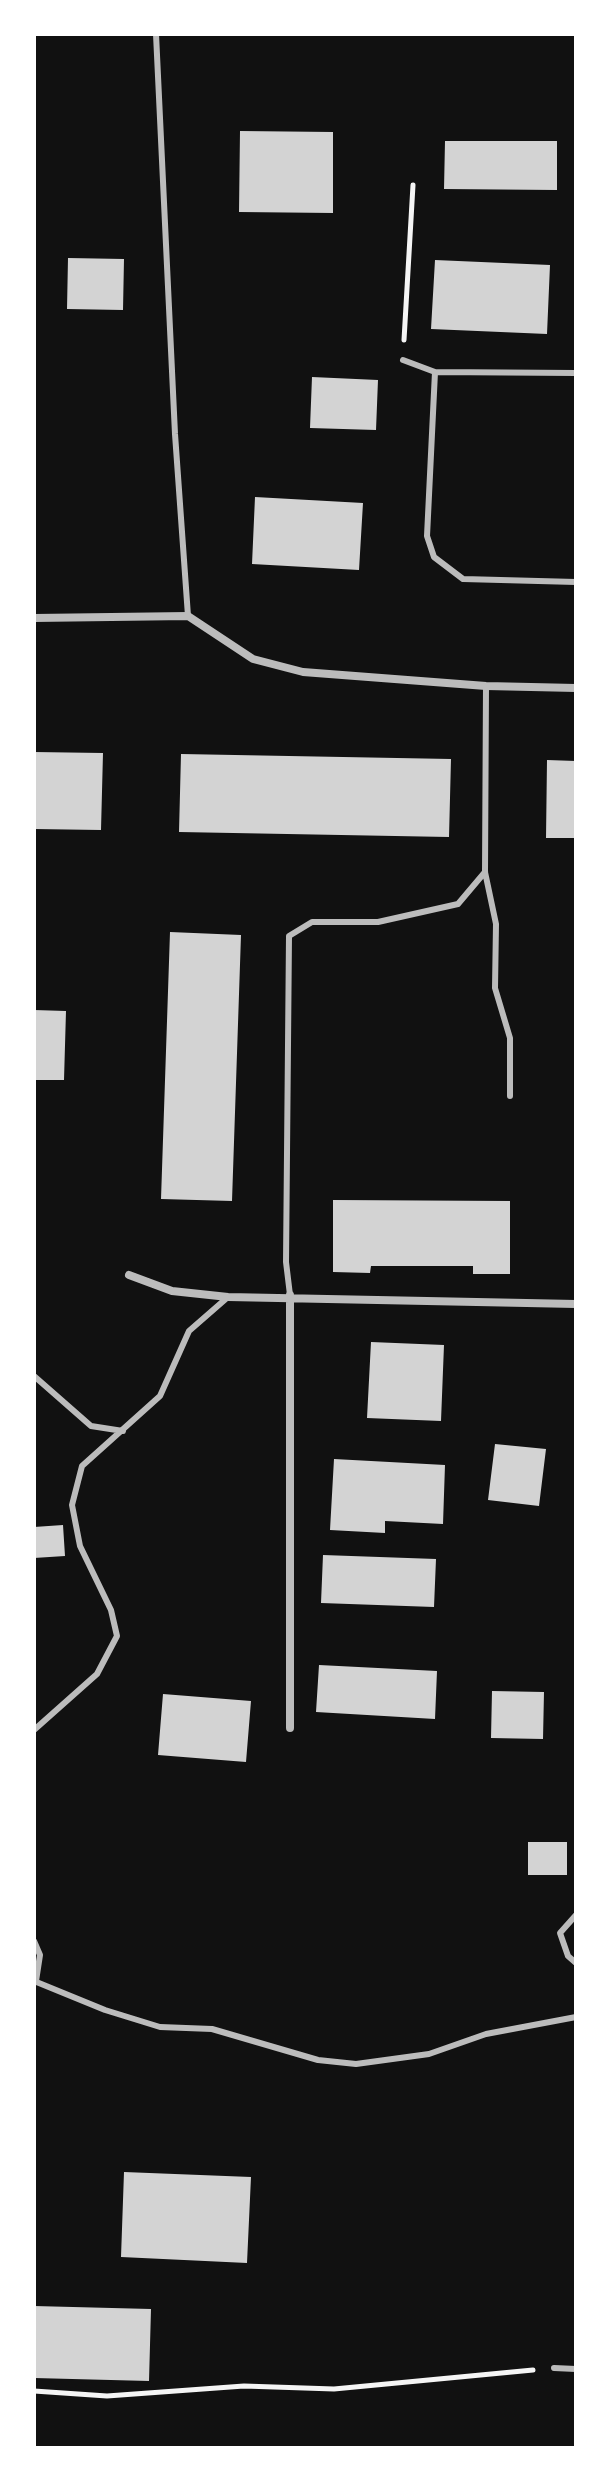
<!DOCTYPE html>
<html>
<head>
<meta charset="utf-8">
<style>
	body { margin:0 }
	#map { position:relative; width:610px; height:2482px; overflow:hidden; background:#111; font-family:"Roboto Condensed",sans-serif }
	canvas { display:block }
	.frame { position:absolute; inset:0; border:36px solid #fff; pointer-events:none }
</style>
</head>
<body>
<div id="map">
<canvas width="610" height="2482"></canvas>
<div class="frame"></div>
</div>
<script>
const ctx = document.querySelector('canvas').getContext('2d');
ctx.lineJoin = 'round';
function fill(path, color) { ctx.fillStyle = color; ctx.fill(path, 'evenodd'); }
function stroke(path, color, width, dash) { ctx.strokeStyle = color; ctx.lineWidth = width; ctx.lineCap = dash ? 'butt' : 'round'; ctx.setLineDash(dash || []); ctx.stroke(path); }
fill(new Path2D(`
	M240 131 333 132V213L239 212Z
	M445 141H557V190L444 189Z
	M68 258 124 259 123 310 67 309Z
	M435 260 550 265 547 334 431 329Z
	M312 377 378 380 376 430 310 428Z
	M255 497 363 503 359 570 252 564Z
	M34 752 103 753 101 830 34 829Z
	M181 754 451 759 449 837 179 832Z
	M547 760 576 761V838H546Z
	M170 932 241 935 232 1201 161 1199Z
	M34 1010 66 1011 64 1080H34Z
	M333 1200 510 1201V1274H473V1266H371L370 1273 333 1272Z
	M371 1342 444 1345 441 1421 367 1418Z
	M495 1444 546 1449 539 1506 488 1500Z
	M334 1459 445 1465 443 1524 385 1521V1533L330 1530Z
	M63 1525 65 1556 34 1558V1527Z
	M323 1555 436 1559 434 1607 321 1603Z
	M319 1665 437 1671 435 1719 316 1712Z
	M492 1691 544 1692 543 1739 491 1738Z
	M163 1694 251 1701 246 1762 158 1755Z
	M528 1842H567V1875H528Z
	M124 2172 251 2177 247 2263 121 2257Z
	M34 2306 151 2309 149 2381 34 2378Z`), '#d3d3d3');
stroke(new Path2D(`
	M404 340 413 185
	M34 2391 107 2396 244 2386 334 2389 533 2370`), '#f5f5f5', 5);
stroke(new Path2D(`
	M156 34 175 434 188 616
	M403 360 435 372 576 373
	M435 372 427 536 434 557 463 579 576 582
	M486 686 485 872 496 924 495 988 510 1038V1096
	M290 1295 286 1262 289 936 312 922H378L458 904 485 872
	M34 1376 91 1426 123 1431
	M34 1730 97 1674 117 1636 111 1610 80 1546 72 1505 82 1466 160 1396 189 1331 228 1297
	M576 1915 560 1933 568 1956 576 1963
	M34 1941 40 1955 36 1981
	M34 1981 105 2010 160 2027 212 2029 318 2060 356 2064 429 2054 486 2034 576 2017
	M554 2368 576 2369`), '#bcbcbc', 6);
stroke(new Path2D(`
	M34 618 188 616 253 659 303 672 486 686 576 688
	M129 1275 172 1291 228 1297 576 1304
	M290 1295V1728`), '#bcbcbc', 8);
</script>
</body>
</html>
